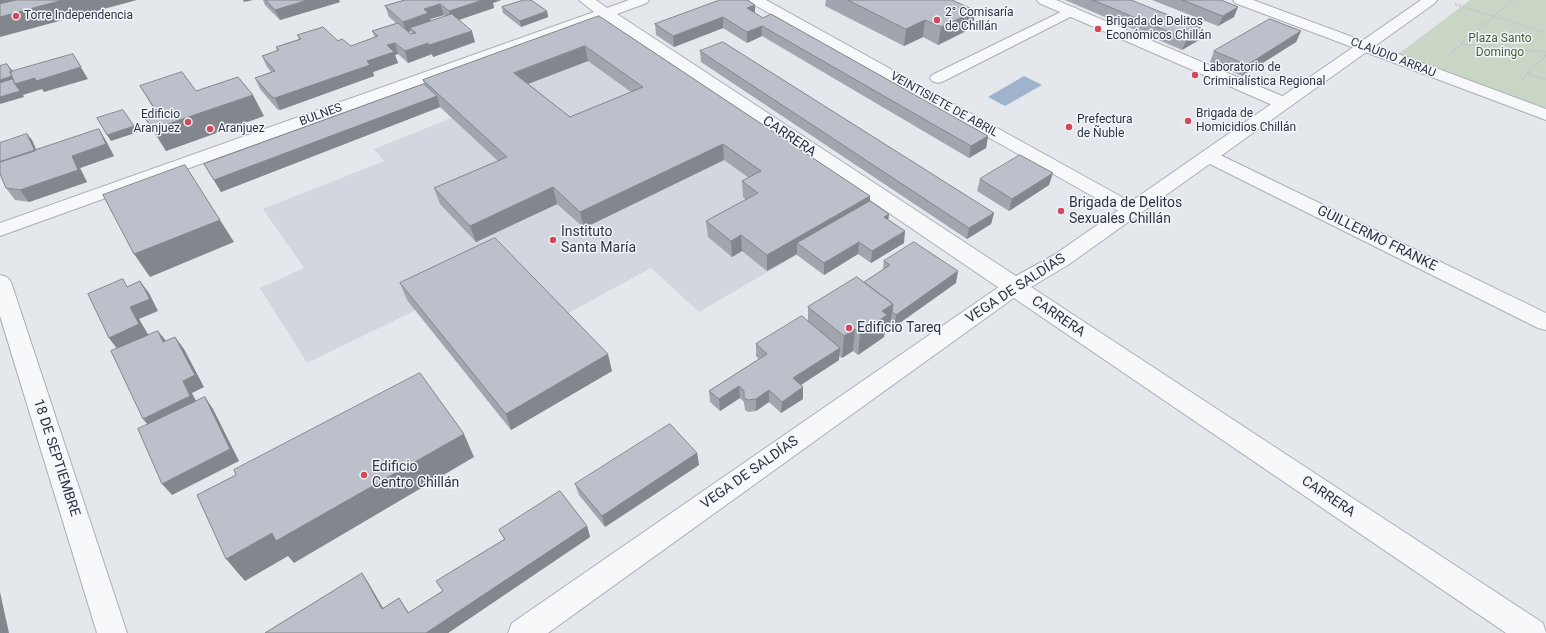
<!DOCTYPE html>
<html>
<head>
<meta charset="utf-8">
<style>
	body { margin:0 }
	canvas { display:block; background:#e4e7ec }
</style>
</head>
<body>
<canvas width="1546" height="633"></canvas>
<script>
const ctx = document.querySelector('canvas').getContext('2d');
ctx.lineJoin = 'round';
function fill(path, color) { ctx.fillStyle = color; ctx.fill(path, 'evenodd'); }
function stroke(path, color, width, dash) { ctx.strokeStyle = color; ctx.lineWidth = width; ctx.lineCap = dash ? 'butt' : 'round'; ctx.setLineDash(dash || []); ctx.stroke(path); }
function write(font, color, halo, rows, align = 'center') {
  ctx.font = font + ' Roboto,sans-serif'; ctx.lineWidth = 3; ctx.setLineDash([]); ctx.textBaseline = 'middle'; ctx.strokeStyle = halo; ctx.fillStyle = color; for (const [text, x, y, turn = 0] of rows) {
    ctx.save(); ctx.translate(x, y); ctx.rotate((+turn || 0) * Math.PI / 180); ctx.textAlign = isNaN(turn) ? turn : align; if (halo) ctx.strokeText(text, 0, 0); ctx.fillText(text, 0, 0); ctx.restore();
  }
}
fill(new Path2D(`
	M601 31 869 213 699 312 651 268 561 317 612 371 511 430 416 310 307 363 260 288 304 268 263 209 384 161 374 149 452 118Z`), '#d2d6de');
fill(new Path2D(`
	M1470 0H1546V111L1397 55Z`), '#c9d6c5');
fill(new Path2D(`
	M1024 76 1042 85 1005 106 988 97Z`), '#9fb4cc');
const service = new Path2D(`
	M1071 7 1076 8 1078 11 1076 14 944 81 938 83 932 81 930 78 932 75Z`);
const minor = new Path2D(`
	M749 0H766L1138 206 1141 210 1138 214 1131 216 1124 214 751 3Z
	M1037 0H1056L1289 99 1291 103 1289 107 1283 108 1277 107 1039 3Z
	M1233 0H1253L1546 109V120L1235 3Z
	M1208 151 1214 152 1546 313V330L1538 328 1202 160 1199 156 1202 152Z
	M1014 280 1022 282 1025 287 1022 292 548 633H508L512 623 1006 282Z`);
const tertiary = new Path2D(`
	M579 0H596L607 8 629 0H649L647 3 617 14 1016 276 1054 255 1421 0H1437L1435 3 1068 265 1031 287 1543 623 1546 633H1506L604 19 0 236V223L594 12Z
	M0 275 7 277 11 282 127 633H97L0 316Z`);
stroke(service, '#a9aeb7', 2);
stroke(minor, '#a9aeb7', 2);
stroke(tertiary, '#a9aeb7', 2);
stroke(new Path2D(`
	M1455 4 1546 33
	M1461 44 1546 52
	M1451 53 1513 0
	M1528 74 1546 80
	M1522 79 1546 55`), '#c2c5cb', 2, [2, 2]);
fill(service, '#f7f8fa');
fill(minor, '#f7f8fa');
fill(tertiary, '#f7f8fa');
fill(new Path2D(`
	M263 0H339L340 2 280 20 265 5Z
	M405 0H501L493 3 494 8 459 20 475 42 433 57 432 54 408 63 398 54 395 55 398 63 373 72 374 76 280 110 277 109 260 89 255 78 271 72 267 67 262 56 277 51 276 47 299 39 297 35 338 41 351 46 375 37 372 31 396 23 389 17 385 6ZM444 15 445 16 431 21 430 19ZM411 31 412 34H411L408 32Z
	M826 0H952L972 28 938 45 923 37 904 46 825 6Z
	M1065 0H1131L1199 40 1182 50Z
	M1152 0H1221L1234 17 1218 26Z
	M755 5V14L763 18 988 136 986 148 969 158 762 36 747 43 723 28 674 47 656 35 655 24Z
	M502 7 547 11 548 17 521 27 503 13Z
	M599 16 870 196V201L889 214 888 220 904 243 871 263 858 254 824 275 797 255V254L767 271 742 251 732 257 708 237 706 221 746 200 743 197 742 181 749 178 724 160 584 228 557 204 476 242 440 204 434 188 498 161 440 107 221 192 204 164 424 84 423 80ZM588 61 631 92 570 117 528 84Z
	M1301 31 1296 42 1242 76 1210 62 1214 51Z
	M700 51 994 213 991 224 967 239 701 62Z
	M140 86 196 91 264 116 166 151 144 117 156 113Z
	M99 129 106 141 114 156 80 168 87 182 29 202 15 200 6 188 27 134 32 140 36 150Z
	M980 179 1049 185 1009 211 977 191Z
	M884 261 956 283 894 327 890 324V326L885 329 884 337 858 355 853 351 842 358 839 356V360L801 385 803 399 781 413 769 402 756 411 748 412 745 410 744 402 740 398 720 411 710 402 709 391 759 359 756 356V344L808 321V307L864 282 883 270Z
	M400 283 612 371 511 430 407 300Z
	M697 453 699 465 605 527 579 495 575 484Z
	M587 526 590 537 448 633H265L362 573 369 584 383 608 399 598 409 613 442 591 504 539 499 530Z`), '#a1a5ae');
fill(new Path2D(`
	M0 0H137L0 37Z
	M243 0H253L244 2Z
	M308 0H339L340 2 280 20 275 10Z
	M483 0H501L493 3 494 8 452 22 449 11Z
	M440 4 444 15 430 19 432 24 410 28 411 31 406 33 403 22 424 9Z
	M755 5V16L747 8Z
	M1238 7 1234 17 1218 26 1223 16Z
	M547 11 548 17 521 27 520 21Z
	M976 11 972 28 938 45 941 27Z
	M723 17V28L674 47 673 36Z
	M925 20 923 37 904 46 906 29Z
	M762 26V36L747 43V32Z
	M1203 29 1199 40 1182 50 1187 39Z
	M472 31 475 42 433 57 429 45Z
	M1301 31 1296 42 1242 76 1247 65Z
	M395 43 398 54 395 55 398 63 373 72 374 76 280 110 275 98 387 45Z
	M428 43 432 54 408 63 405 51Z
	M585 46 588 61 517 88 514 73Z
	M73 54 88 79 44 92 42 89 23 95 24 97 0 104V80L7 64 12 70 18 82Z
	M253 95 264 116 166 151 153 129Z
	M437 96 440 107 221 192 214 180Z
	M134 126 138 132 111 141 107 135Z
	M99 129 106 141 114 156 80 168 87 182 29 202 20 190 72 156Z
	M27 134 32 140 42 163 5 175Z
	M988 136 986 148 969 158 971 146Z
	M723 144 724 160 584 228 580 212Z
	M1053 173 1049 185 1009 211 1012 199Z
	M553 187 557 204 476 242 470 226Z
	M870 196 869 213 797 243V254L767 271V255Z
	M994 213 991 224 967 239 969 228Z
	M889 214 887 226 884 217Z
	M220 220 234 242 150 277 134 254Z
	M905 231 904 243 871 263 872 251Z
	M741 235 742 251 732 257 731 241Z
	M859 242 858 254 824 275V263Z
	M958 271 956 283 894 327 896 315Z
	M140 281 149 293 158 311 139 319 149 336 118 350 109 338 130 307Z
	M893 304 890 326 885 329 884 337 858 355 860 333 882 311Z
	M855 329 853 351 842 358 844 336Z
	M158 331 167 342H163Z
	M175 337 184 349 204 387 192 393 199 407 153 431 143 419 183 381Z
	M840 348 839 360 793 390V378Z
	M608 354 612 371 511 430 506 414Z
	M739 386 740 398 720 411 719 399Z
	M803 387V399L781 413 782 402Z
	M769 390V402L756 411V399Z
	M205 397 213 409 239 461 172 495 162 484Z
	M464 434 474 457 294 563 288 556 245 581 226 559 272 533Z
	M697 453 699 465 605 527 602 516Z
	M587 526 590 537 448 633H426Z
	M362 573 369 584 389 619 382 609Z
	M0 592 9 633H0Z`), '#83868d');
const building = new Path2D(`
	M16 0H63L0 17V4Z
	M266 0H308L275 10Z
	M405 0H483L449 11 440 4 424 9 428 13 403 22 385 6Z
	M524 0H531L547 11 520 21 502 7Z
	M720 0H747L755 5 747 8 763 18 771 14 988 136 971 146 762 26 747 32 723 17 673 36 655 24Z
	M848 0H952L976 11 941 27 925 20 906 29Z
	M1093 0H1131L1203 29 1187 39Z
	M1183 0H1221L1238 7 1223 16Z
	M452 14 472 31 429 45 428 43 405 51 395 43 387 45 394 52 367 61 370 65 275 98 272 97 255 78 275 71 262 56 279 50 276 47 301 39 297 35 323 27 338 41 342 39 351 46 378 36 372 31 398 23 411 34 416 33 410 28Z
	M599 16 870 196 767 255 741 235 731 241 706 221 758 193 742 181 761 171 723 144 580 212 553 187 470 226 434 188 507 157 423 80ZM585 46 643 87 570 117 514 73Z
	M1270 19 1301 31 1247 65 1214 51Z
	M723 42 994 213 969 228 700 51Z
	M73 54 81 67 36 81 35 78 15 84 10 72Z
	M7 64 12 72H10L12 76 0 80V66Z
	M182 72 196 91 238 77 253 95 153 129 144 117 157 112 140 86Z
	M13 79 15 84 20 91 0 97V83Z
	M424 84 437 96 214 180 204 164Z
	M123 110 134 126 107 135 97 118Z
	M99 129 106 144 72 156 78 170 20 190 6 188 0 174V162Z
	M27 134 35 151 0 162V143Z
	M1020 155 1053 173 1012 199 980 179Z
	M185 165 220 220 134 254 103 195Z
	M870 201 889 214 884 217 905 231 872 251 859 242 824 263 797 243Z
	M495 238 608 354 506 414 400 283Z
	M914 242 958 271 896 315 892 312 893 304 864 282 890 265 884 261Z
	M857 277 893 304 882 311 887 315 860 333 855 329 844 336 808 307Z
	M123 279 127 287 140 281 150 299 130 307 139 324 109 338 88 294Z
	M802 316 840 348 793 378 803 387 782 402 769 390 756 399 748 400 744 398V391L739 386 719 399 709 391 767 354 756 344Z
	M158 331 163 342 175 337 195 375 183 381 190 396 143 419 111 351Z
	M420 373 464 434 276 541 272 533 226 559 197 495 236 475 234 470Z
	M205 397 230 449 162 484 138 429Z
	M670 424 697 453 602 516 575 484Z
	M560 491 587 526 426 633H265L362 573 382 609 399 598 408 613 443 591 436 581 505 539 499 530Z`);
fill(building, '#bbc0ca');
stroke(building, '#83868d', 1);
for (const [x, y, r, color] of [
	[16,16,4,"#d1495b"],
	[937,20,4,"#d1495b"],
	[1098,29,4,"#d1495b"],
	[1195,75,4,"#d1495b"],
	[1188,121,4,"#d1495b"],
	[188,122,4,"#d1495b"],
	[1069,127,4,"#d1495b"],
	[210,129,4,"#d1495b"],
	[1061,211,4,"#d1495b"],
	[553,240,4,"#d1495b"],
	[849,328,4,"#d1495b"],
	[364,475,4,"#d1495b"]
]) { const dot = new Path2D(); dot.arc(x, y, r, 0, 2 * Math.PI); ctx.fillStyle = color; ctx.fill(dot); stroke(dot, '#f4f6f9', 1.5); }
write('12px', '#2b3445', '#f4f6f9', [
	["2° Comisaría",945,13],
	["de Chillán",945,27],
	["Torre Independencia",24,16],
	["Brigada de Delitos",1106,22],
	["Económicos Chillán",1106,36],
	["Laboratorio de",1203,68],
	["Criminalística Regional",1203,82],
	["Brigada de",1196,114],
	["Homicidios Chillán",1196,128],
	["Edificio",180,115,"right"],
	["Aranjuez",180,129,"right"],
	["Prefectura",1077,120],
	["de Ñuble",1077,134],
	["Aranjuez",218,129]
], 'left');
write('12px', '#3f6138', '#f4f6f9', [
	["Plaza Santo",1500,39],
	["Domingo",1500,53]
]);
write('12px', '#2b3445', '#f4f6f9', [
	["CLAUDIO ARRAU",1393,58,21],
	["VEINTISIETE DE ABRIL",944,105,29],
	["BULNES",321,115,-20]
]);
write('14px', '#2b3445', '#f4f6f9', [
	["CARRERA",789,137,34],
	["GUILLERMO FRANKE",1377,239,26],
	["VEGA DE SALDÍAS",1016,289,-33],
	["CARRERA",1058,317,34],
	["18 DE SEPTIEMBRE",56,458,72],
	["VEGA DE SALDÍAS",750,473,-35],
	["CARRERA",1328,497,34]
]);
write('14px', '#2b3445', '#f4f6f9', [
	["Brigada de Delitos",1069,203],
	["Sexuales Chillán",1069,219],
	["Instituto",561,232],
	["Santa María",561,248],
	["Edificio Tareq",857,328],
	["Edificio",372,467],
	["Centro Chillán",372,483]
], 'left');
</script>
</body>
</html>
